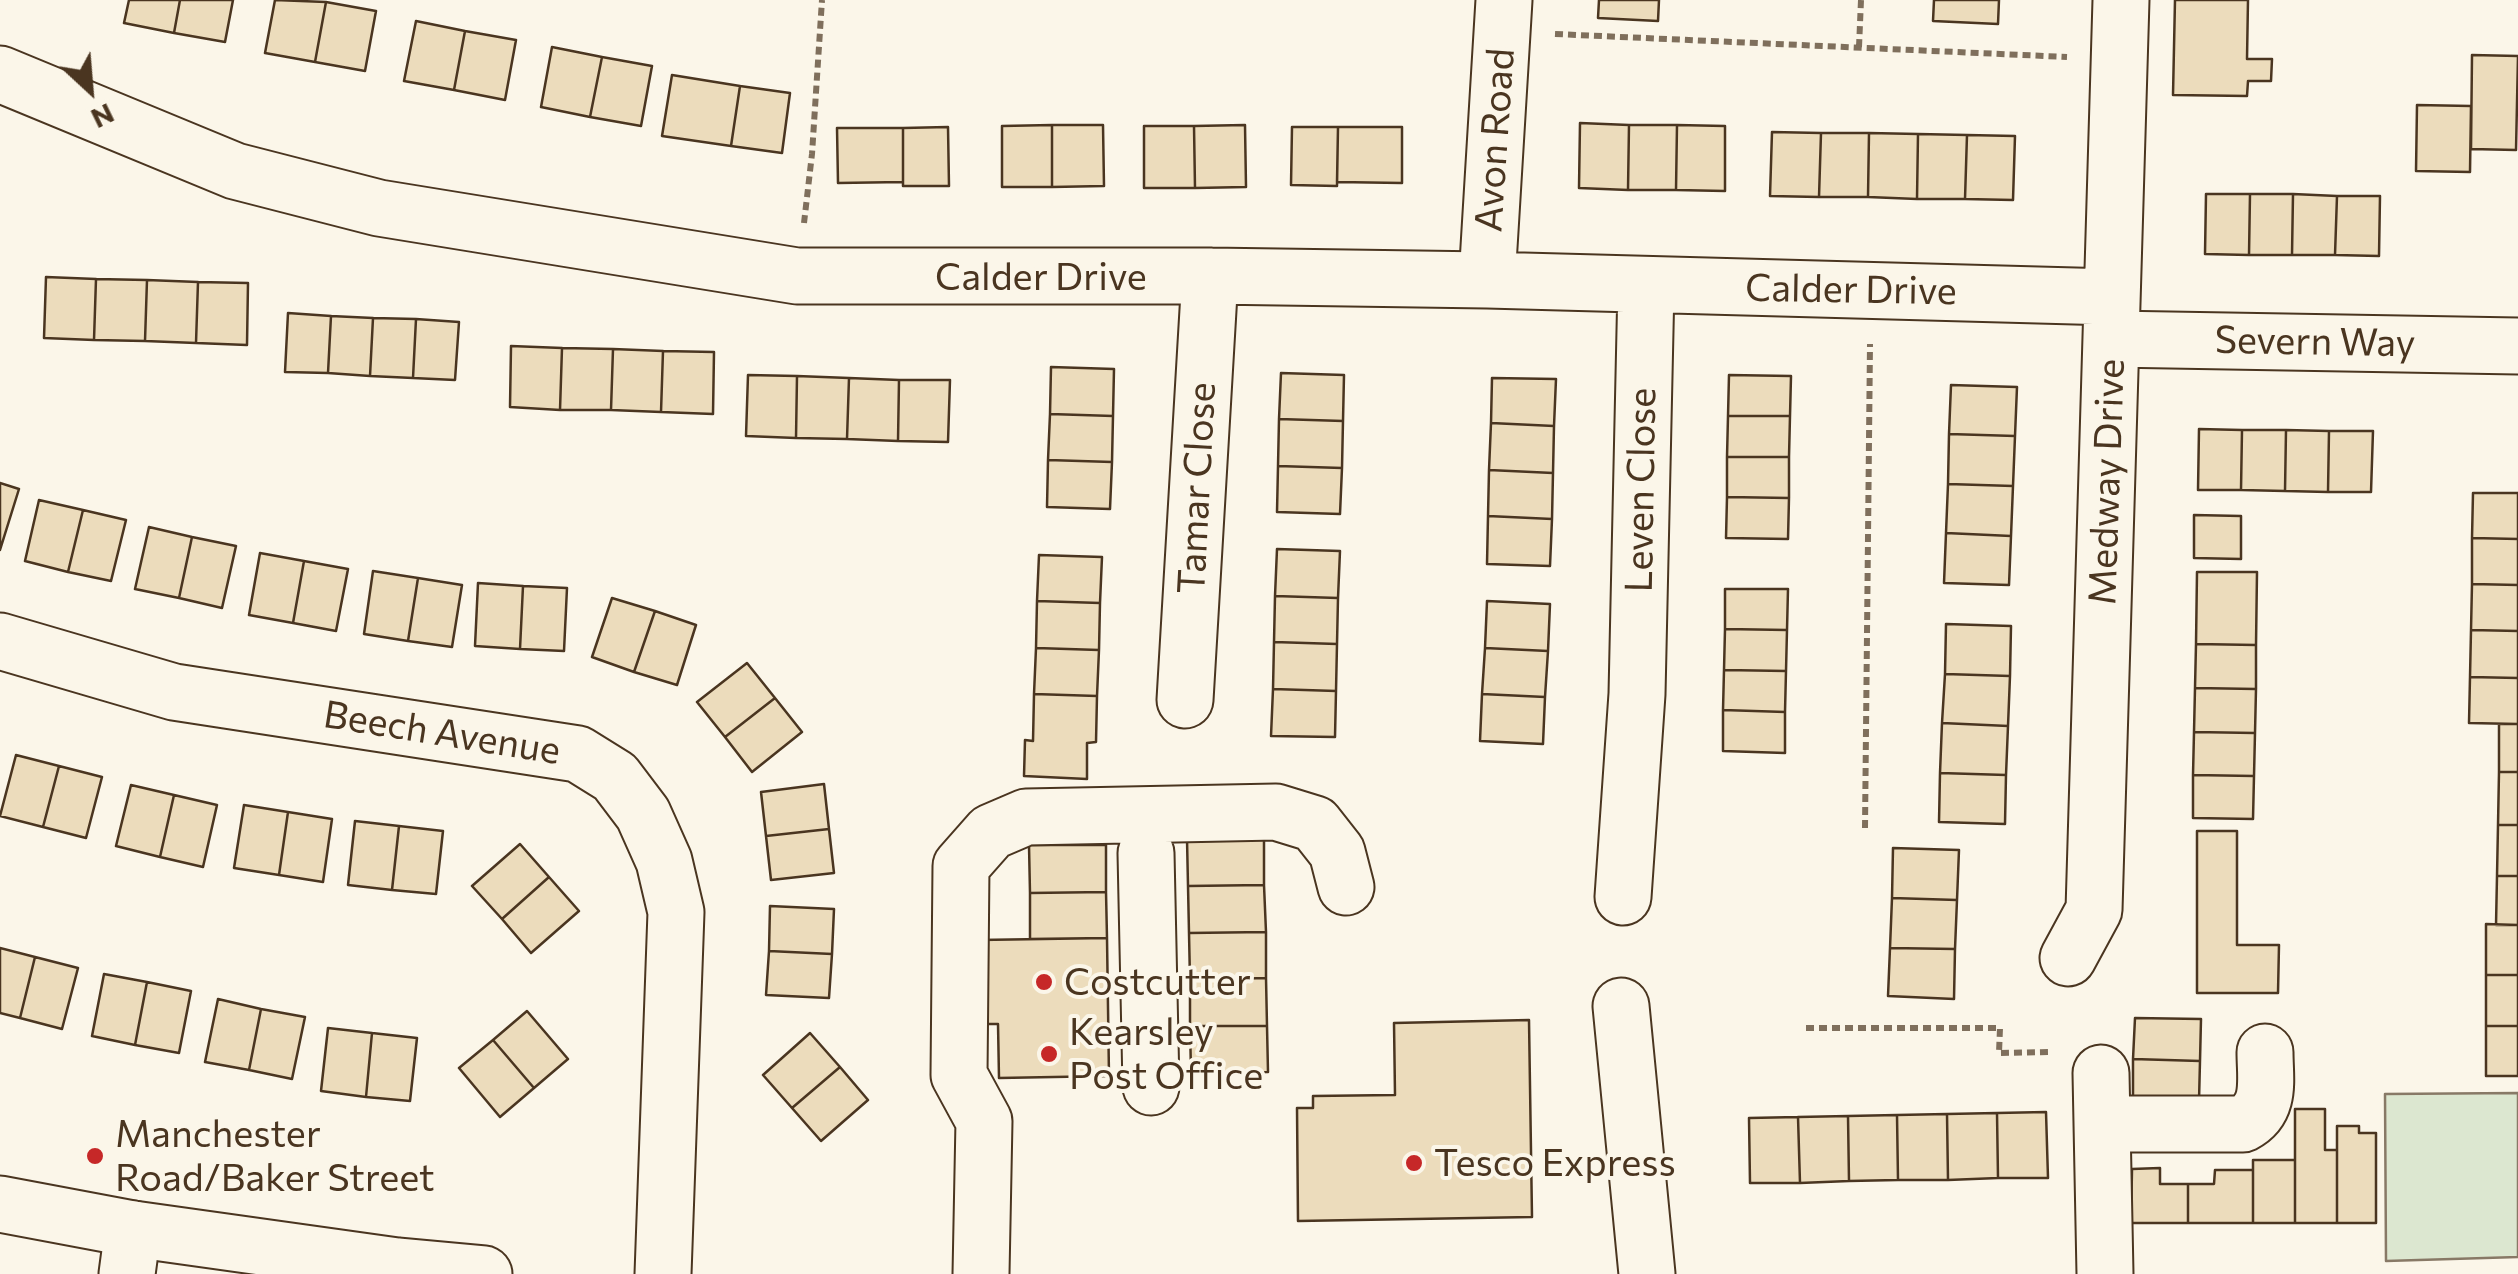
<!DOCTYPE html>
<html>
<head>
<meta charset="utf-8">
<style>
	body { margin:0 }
	#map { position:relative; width:2518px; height:1274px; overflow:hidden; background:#fbf6e9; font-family:Commissioner,sans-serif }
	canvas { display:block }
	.north { position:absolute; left:40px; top:40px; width:100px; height:100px; -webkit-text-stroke:8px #fbf6e9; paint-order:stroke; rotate:154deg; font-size:28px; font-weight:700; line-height:40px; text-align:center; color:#4a3520 }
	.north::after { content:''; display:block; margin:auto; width:35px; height:45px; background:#4a3520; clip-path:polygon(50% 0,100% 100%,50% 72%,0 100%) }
</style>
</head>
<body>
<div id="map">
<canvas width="2518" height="1274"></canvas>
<div class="north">N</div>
</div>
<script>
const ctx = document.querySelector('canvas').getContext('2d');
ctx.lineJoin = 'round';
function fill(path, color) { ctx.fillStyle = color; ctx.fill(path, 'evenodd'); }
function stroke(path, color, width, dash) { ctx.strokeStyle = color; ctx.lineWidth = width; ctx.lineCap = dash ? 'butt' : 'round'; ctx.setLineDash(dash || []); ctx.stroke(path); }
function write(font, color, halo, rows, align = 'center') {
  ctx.font = font + ' Commissioner,sans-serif'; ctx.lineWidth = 8; ctx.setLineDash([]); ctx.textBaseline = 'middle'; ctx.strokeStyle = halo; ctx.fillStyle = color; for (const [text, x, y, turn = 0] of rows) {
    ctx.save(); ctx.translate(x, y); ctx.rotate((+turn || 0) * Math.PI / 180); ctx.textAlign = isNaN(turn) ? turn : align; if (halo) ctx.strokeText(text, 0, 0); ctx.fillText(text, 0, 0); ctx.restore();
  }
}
const green = new Path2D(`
	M2518 1093V1257L2386 1261 2385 1094Z`);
fill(green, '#dce7d0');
stroke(green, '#887966', 2.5);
const building = new Path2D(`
	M129 0H180L174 33 124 23Z
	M180 0H233L225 42 174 33Z
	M275 0 326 2 315 62 265 53Z
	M1599 0H1659L1658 21 1598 18Z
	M1934 0H1999L1998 24 1933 21Z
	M2175 0H2248L2247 59H2272L2271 81H2248L2247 96 2173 95Z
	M326 2 376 11 365 71 315 62Z
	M416 21 465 31 454 90 404 81Z
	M465 31 516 40 505 100 454 90Z
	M552 47 602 57 590 117 541 107Z
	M2472 55 2518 56 2516 150 2471 149Z
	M602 57 652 66 641 126 590 117Z
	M672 75 740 86 731 146 662 136Z
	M740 86 790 93 782 153 731 146Z
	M2417 105 2471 106 2470 172 2416 171Z
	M1580 123 1629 125 1628 190 1579 188Z
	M1052 125H1103L1104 186 1052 187Z
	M1052 125V187H1002V126Z
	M1245 125 1246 187 1195 188 1194 126Z
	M1629 125H1677L1676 190H1628Z
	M1677 125 1725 126V191L1676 190Z
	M1144 126H1194L1195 188H1144Z
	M948 127 949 186H903V128Z
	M1292 127H1338L1337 186 1291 185Z
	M1338 127H1402V183L1337 182Z
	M837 128H903V182L838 183Z
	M1772 132 1821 133 1819 197 1770 196Z
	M1821 133H1869L1868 197H1819Z
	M1869 133 1918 134 1917 199 1868 197Z
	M1918 134 1967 135 1965 199H1917Z
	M1967 135 2015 136 2013 200 1965 199Z
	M2206 194H2250L2249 255 2205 254Z
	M2250 194H2293L2292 255H2249Z
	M2293 194 2337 196 2335 255H2292Z
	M2337 196H2380L2379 256 2335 255Z
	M46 277 96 279 94 340 44 338Z
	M96 279 147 280 145 341 94 340Z
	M147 280 198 282 196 343 145 341Z
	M198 282 248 283 247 345 196 343Z
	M288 313 331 316 328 373 285 372Z
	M331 316 373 318 370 376 328 373Z
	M373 318 416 319 413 378 370 376Z
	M416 319 459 322 455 380 413 378Z
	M511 346 562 348 560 410 510 407Z
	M562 348 613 349 611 410H560Z
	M613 349 663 351 661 412 611 410Z
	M663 351 714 352 713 414 661 412Z
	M1051 367 1114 369 1113 416 1050 414Z
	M1281 373 1344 375 1343 421 1279 419Z
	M748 375 797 376 796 438 746 436Z
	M1729 375 1791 376 1790 416H1728Z
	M797 376 849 378 847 439 796 438Z
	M849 378 899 380 898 441 847 439Z
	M1492 378 1556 379 1554 426 1491 423Z
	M899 380H950L948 442 898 441Z
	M1951 385 2017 387 2015 436 1949 434Z
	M1050 414 1113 416 1112 462 1048 460Z
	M1728 416H1790L1789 457H1727Z
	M1279 419 1343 421 1342 468 1278 466Z
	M1491 423 1554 426 1553 473 1489 470Z
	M2199 429 2242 430 2241 490H2198Z
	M2242 430H2286L2285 491 2241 490Z
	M2286 430 2329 431 2328 492 2285 491Z
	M2329 431H2373L2371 492H2328Z
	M1949 434 2015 436 2013 486 1948 484Z
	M1727 457H1789V498L1727 497Z
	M1048 460 1112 462 1110 509 1047 507Z
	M1278 466 1342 468 1340 514 1277 512Z
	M1489 470 1553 473 1552 519 1488 516Z
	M0 483 19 489 0 550Z
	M1948 484 2013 486 2011 536 1946 533Z
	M2473 493H2518V539L2472 538Z
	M1727 497 1789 498 1788 539 1726 538Z
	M39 500 83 510 68 572 25 561Z
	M83 510 126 520 111 581 68 572Z
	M2194 515 2241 516V559L2194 558Z
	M1488 516 1552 519 1550 566 1487 564Z
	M149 527 192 537 179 598 135 589Z
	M1946 533 2011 536 2009 585 1944 583Z
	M192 537 236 546 222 608 179 598Z
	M2472 538 2518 539V585L2472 584Z
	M1277 549 1340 551 1338 598 1275 596Z
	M260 553 304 561 293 623 249 615Z
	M1039 555 1102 557 1100 603 1037 601Z
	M304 561 348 569 336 631 293 623Z
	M373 571 418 578 408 641 364 634Z
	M2197 572H2257L2256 645 2196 644Z
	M418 578 462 585 452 647 408 641Z
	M478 583 523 586 520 649 475 646Z
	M2472 584 2518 585V631L2471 630Z
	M523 586 567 588 564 651 520 649Z
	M1725 589H1788L1787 630 1725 629Z
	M1275 596 1338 598 1337 644 1274 642Z
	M612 598 655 611 634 672 592 657Z
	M1037 601 1100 603 1099 650 1036 648Z
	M1487 601 1550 604 1548 651 1485 648Z
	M655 611 696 625 677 685 634 672Z
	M1946 624 2011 626 2010 676 1945 674Z
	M1725 629 1787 630 1786 671 1724 670Z
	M2471 630 2518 631V678L2470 677Z
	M1274 642 1337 644 1336 691 1273 689Z
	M2196 644 2256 645V689L2195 688Z
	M1036 648 1099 650 1097 696 1034 694Z
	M1485 648 1548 651 1545 697 1482 694Z
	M747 663 775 698 725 737 697 702Z
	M1724 670 1786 671 1785 712 1723 710Z
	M1945 674 2010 676 2008 726 1942 723Z
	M2470 677 2518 678V724L2469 723Z
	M2195 688 2256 689 2255 733 2194 732Z
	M1273 689 1336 691 1335 737 1271 736Z
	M1034 694 1097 696 1096 742 1087 743V779L1024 776 1025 740 1033 741Z
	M1482 694 1545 697 1543 744 1480 741Z
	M775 698 802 732 752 772 725 737Z
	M1723 710 1785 712V753L1723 751Z
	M1942 723 2008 726 2006 775 1940 773Z
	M2499 724H2518V772H2499Z
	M2194 732 2255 733 2254 776 2193 775Z
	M16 755 59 766 43 827 0 816Z
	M59 766 102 777 86 838 43 827Z
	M2499 772H2518V825H2498Z
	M1940 773 2006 775 2005 824 1939 822Z
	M2193 775 2254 776 2253 819 2193 818Z
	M824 784 829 829 766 836 761 792Z
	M131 785 174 795 160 857 116 846Z
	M174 795 217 805 203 867 160 857Z
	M244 805 288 812 279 875 234 868Z
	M288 812 332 819 323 882 279 875Z
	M355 821 399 826 392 890 348 885Z
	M2498 825H2518V876H2497Z
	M399 826 443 831 436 894 392 890Z
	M829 829 834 873 771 880 766 836Z
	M2197 831H2237V945H2279L2278 993H2197Z
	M1264 838V885L1188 886 1187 839Z
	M520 844 549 877 502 919 472 886Z
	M1029 845H1106V892L1030 893Z
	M1893 848 1959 850 1957 900 1892 898Z
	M2497 876H2518V925H2496Z
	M549 877 579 911 531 953 502 919Z
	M1264 885 1266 932 1189 933 1188 886Z
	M1106 892 1107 938 1030 939V893Z
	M1892 898 1957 900 1955 949 1890 948Z
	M770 906 834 909 832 954 769 951Z
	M2486 924 2518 925V975H2486Z
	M1266 932V978L1190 980 1189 933Z
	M1107 938 1109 1076 999 1078 998 1024H981L979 940Z
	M0 948 35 957 20 1018 0 1013Z
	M1890 948 1955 949 1954 999 1888 996Z
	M769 951 832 954 829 998 766 995Z
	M35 957 78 968 62 1029 20 1018Z
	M104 974 147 982 135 1045 92 1036Z
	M2486 975H2518V1026H2486Z
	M1266 978 1267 1026H1190V980Z
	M147 982 191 991 179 1053 135 1045Z
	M218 999 261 1009 249 1070 205 1062Z
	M261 1009 305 1017 292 1079 249 1070Z
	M527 1011 568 1059 534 1088 493 1040Z
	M2135 1018 2201 1019 2200 1061 2133 1059Z
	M1529 1020 1532 1217 1298 1221 1297 1108H1313V1096L1395 1095 1394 1023Z
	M1190 1026H1267L1268 1072 1191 1073Z
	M2486 1026H2518V1076H2486Z
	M328 1028 372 1033 366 1097 321 1091Z
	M372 1033 417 1038 410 1101 366 1097Z
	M810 1033 840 1067 792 1108 763 1075Z
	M493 1040 534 1088 500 1117 459 1068Z
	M2133 1059 2200 1061 2199 1101 2133 1100Z
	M840 1067 868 1100 821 1141 792 1108Z
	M2295 1109H2325V1150H2337V1223H2295Z
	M2046 1112 2048 1178H1998L1997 1113Z
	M1997 1113 1998 1178 1948 1180 1947 1114Z
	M1947 1114 1948 1180H1898L1897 1115Z
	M1897 1115 1898 1180 1849 1181 1848 1116Z
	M1848 1116 1849 1181 1800 1183 1798 1117Z
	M1798 1117 1800 1183H1750L1749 1118Z
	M2337 1126H2359V1133H2376V1223H2337Z
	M2253 1160H2295V1223H2253Z
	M2160 1168V1184H2188V1223H2131L2132 1169Z
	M2215 1170H2253V1223H2188V1184H2214Z`);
fill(building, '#ecdcbc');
stroke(building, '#4a3520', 2.5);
const minor = new Path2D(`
	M0 74 235 171 379 208 797 276H1210L1487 280 2112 297
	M1487 280 1504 0
	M2112 339 2518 346
	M0 641 174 692 578 754 615 777 643 814 664 861 676 912 663 1274
	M1185 700 1210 276
	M1146 853 1151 1087
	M1623 897 1637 694 1646 285
	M2068 958 2094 910 2121 0
	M1621 1006 1647 1274
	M2101 1073 2105 1274
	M2102 1124H2243C2272 1109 2265 1080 2265 1052
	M127 1274 133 1229
	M981 1274 984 1121 959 1075 961 866 991 832 1026 817 1276 812 1315 824 1337 852 1346 887`);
const major = new Path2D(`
	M0 1204 133 1229 397 1266 484 1274`);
stroke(minor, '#4a3520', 59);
stroke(major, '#4a3520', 59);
stroke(new Path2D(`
	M1555 34 2067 57
	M1859 47 1861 0
	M804 223 812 154 822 0
	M1865 828 1870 344
	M1806 1028H2000L1999 1053 2050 1052`), '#7f6f5c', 6, [8, 5]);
stroke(minor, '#fbf6e9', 55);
stroke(major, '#fbf6e9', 55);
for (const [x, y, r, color] of [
	[1044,982,10,"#c62828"],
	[1049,1054,10,"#c62828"],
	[95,1156,10,"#c62828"],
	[1414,1163,10,"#c62828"]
]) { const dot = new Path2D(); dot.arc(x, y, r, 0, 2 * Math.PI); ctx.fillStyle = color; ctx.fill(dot); stroke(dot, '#fbf6e9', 4); }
write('38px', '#4a3520', '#fbf6e9', [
	["Avon Road",1495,140,-86],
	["Calder Drive",1041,277],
	["Calder Drive",1851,290,1],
	["Severn Way",2315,342,1],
	["Medway Drive",2107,482,-88],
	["Tamar Close",1197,488,-87],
	["Leven Close",1641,490,-89],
	["Beech Avenue",442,733,9]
]);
write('38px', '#4a3520', '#fbf6e9', [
	["Costcutter",1064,982],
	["Kearsley",1069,1032],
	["Post Office",1069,1076],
	["Manchester",115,1134],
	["Road/Baker Street",115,1178],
	["Tesco Express",1434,1163]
], 'left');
</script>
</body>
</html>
